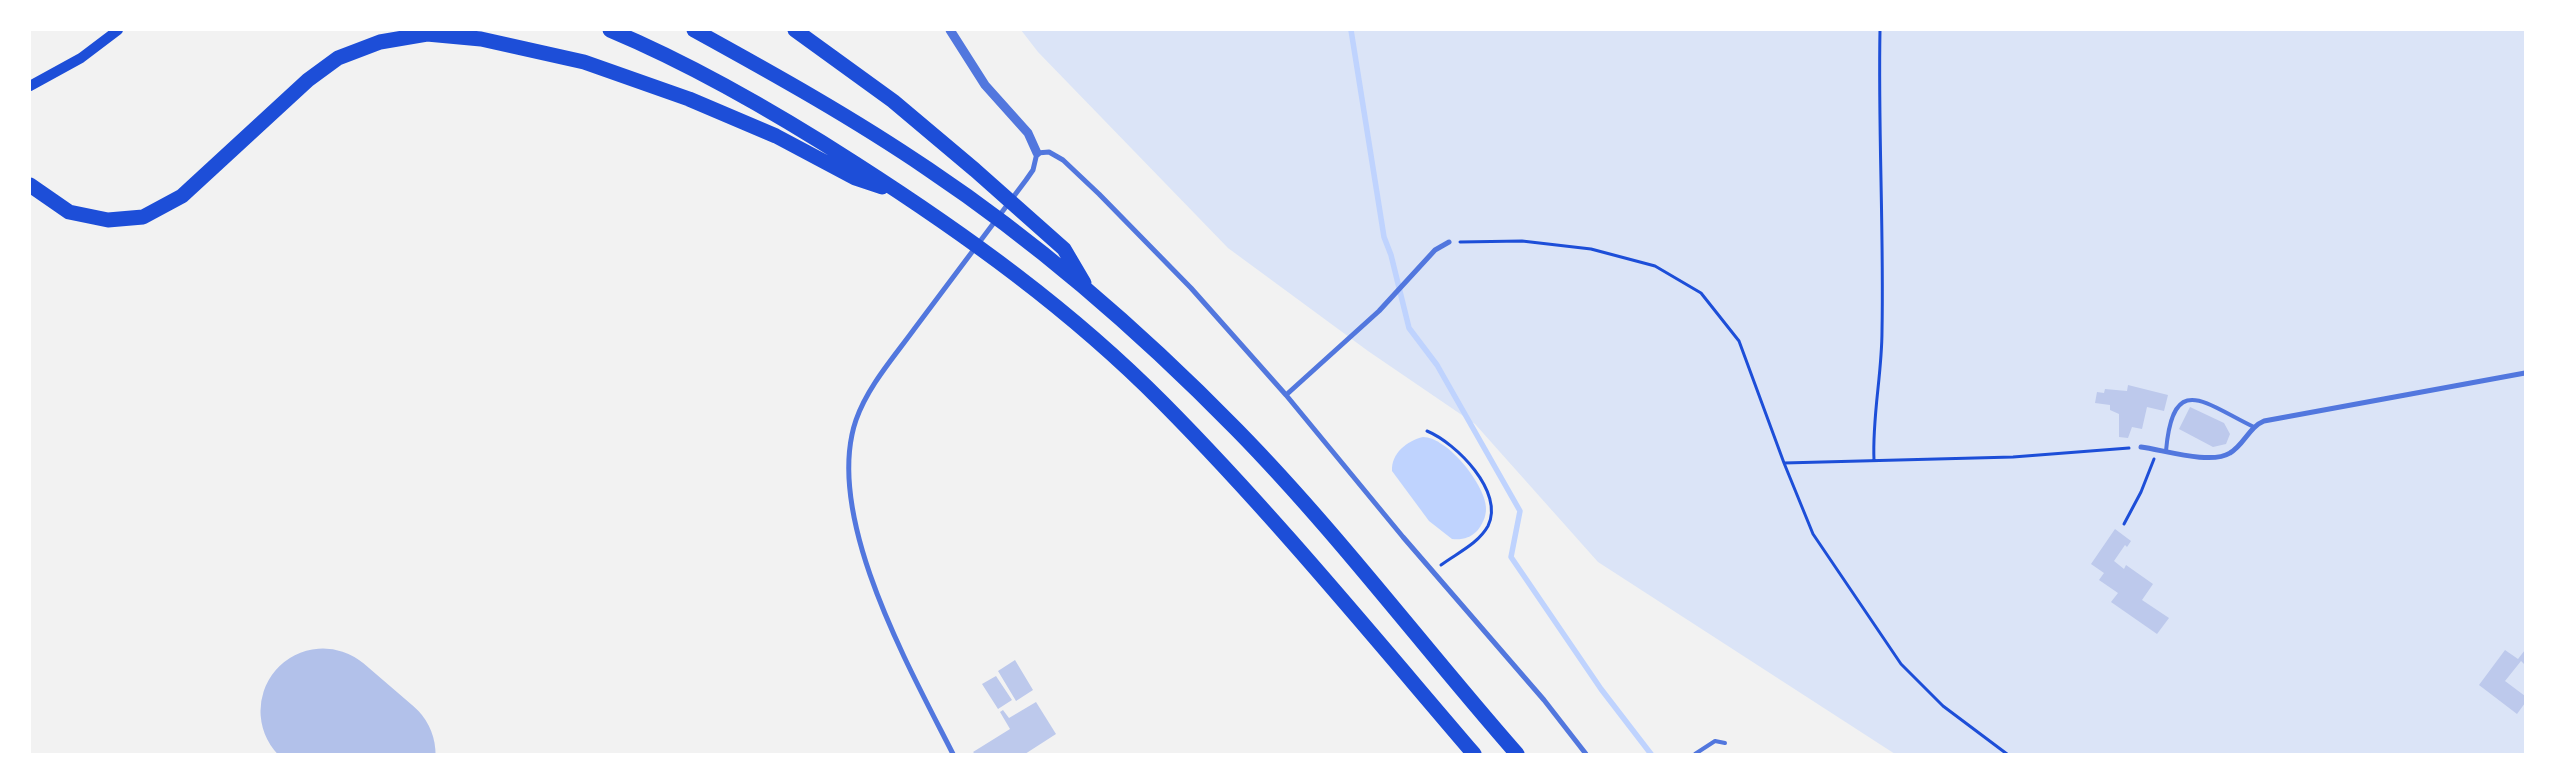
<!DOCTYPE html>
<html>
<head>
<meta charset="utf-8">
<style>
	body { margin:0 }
	#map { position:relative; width:2555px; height:784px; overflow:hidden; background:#f2f2f2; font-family:"DejaVu Sans",sans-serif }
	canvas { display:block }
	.frame { position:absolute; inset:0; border:31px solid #fff; pointer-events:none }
</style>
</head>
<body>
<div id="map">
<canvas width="2555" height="784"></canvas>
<div class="frame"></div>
</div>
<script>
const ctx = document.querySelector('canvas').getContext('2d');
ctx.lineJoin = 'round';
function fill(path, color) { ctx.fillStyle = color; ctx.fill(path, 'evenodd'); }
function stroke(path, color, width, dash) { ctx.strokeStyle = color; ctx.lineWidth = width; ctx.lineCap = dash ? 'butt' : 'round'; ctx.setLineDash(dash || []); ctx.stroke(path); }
fill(new Path2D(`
	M1021 30H2525V754H1895L1598 562 1475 424 1368 351 1228 248 1038 52Z`), '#dbe4f7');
fill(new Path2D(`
	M1423 437C1447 437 1486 485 1486 509 1486 517 1482 525 1477 531 1470 538 1462 540 1452 539L1429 521 1392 471C1391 453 1407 441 1423 437Z`), '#bfd3fe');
stroke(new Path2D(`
	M1351 30 1384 237 1391 255 1409 328 1437 365 1520 511 1511 557 1601 689 1651 754`), '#bfd3fe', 5.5);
stroke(new Path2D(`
	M311 754 323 711`), '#b2c1ea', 50);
stroke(new Path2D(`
	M323 711 373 754`), '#b2c1ea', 125);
fill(new Path2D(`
	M2128 385 2168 395 2164 411 2147 407 2142 429 2132 427 2128 438 2119 437V414L2110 410V405L2095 403 2097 392 2104 393 2105 389 2127 391Z
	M2190 407 2224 423 2230 434 2226 444 2213 447 2179 429Z
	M2115 529 2131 541 2127 547 2125 545 2114 561 2124 569 2126 565 2153 584 2142 600 2169 618 2157 634 2111 602 2118 593 2099 580 2104 573 2091 564Z
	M2505 650 2518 659 2525 650V665L2521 661 2505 681 2525 696V703L2517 714 2479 685Z
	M1015 660 1033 690 1016 701 998 671Z
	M996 676 1012 700 998 709 982 684Z
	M1036 702 1056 734 1025 754H975L973 752 1010 729 1000 712 1003 710 1009 718Z`), '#bdc9ec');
stroke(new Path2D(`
	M1460 242 1522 241 1591 249 1655 266 1701 293 1739 341 1784 463 2013 457 2129 448
	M1427 431C1456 443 1505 492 1488 526 1478 544 1457 553 1441 565
	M1874 460C1872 417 1882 374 1882 331 1884 231 1878 130 1880 30
	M1784 463 1813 534 1901 664 1943 706 2007 754
	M2124 524 2141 492 2154 459`), '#1d4ed8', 3);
stroke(new Path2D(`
	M2166 451C2173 371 2204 403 2254 427
	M1695 754 1715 741 1725 743`), '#5277de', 4);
stroke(new Path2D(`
	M1286 395 1379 311 1435 250 1449 242
	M2141 447C2164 450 2211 465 2230 453 2244 445 2249 427 2264 421L2525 373
	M953 754C910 669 823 516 856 420 868 386 894 357 915 328 952 279 989 229 1026 180L1033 170 1037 153 1049 152 1063 160 1099 194 1191 288 1286 395 1403 537 1544 700 1586 754`), '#5277de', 5);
stroke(new Path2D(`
	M950 30 985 85 1028 133 1037 153`), '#5277de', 9);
stroke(new Path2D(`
	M30 86 81 58 118 30`), '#1d4ed8', 10);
stroke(new Path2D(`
	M610 30C696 66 778 114 856 164 965 234 1071 310 1163 403 1273 514 1372 635 1474 754
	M694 30C774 74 853 118 928 169 1040 244 1143 334 1237 430 1337 532 1423 647 1517 754
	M795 30 893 101 975 170 1064 249 1084 283
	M30 185 69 212 108 220 143 217 182 196 308 80 338 58 380 42 427 34 481 39 584 62 689 99 776 136 855 178 882 187`), '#1d4ed8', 15);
</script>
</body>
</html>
